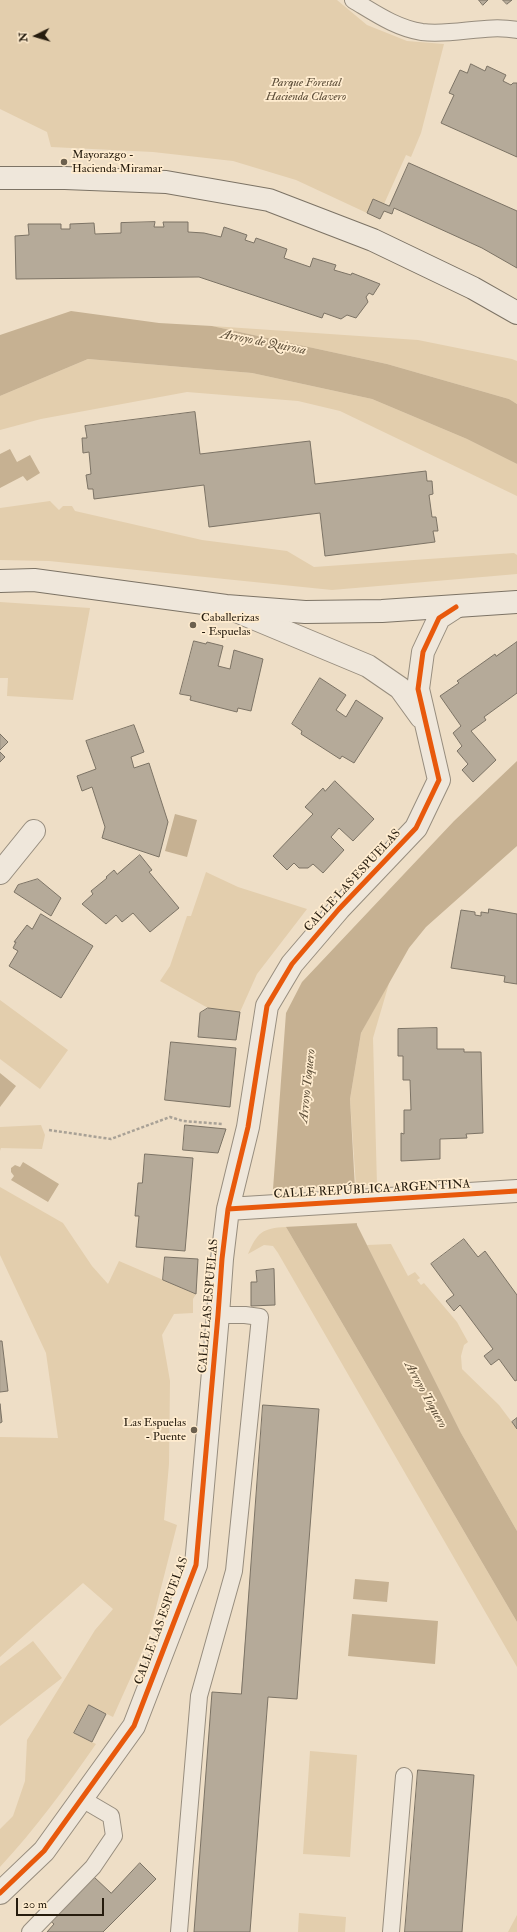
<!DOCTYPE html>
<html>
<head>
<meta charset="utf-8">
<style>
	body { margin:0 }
	#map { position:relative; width:517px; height:1932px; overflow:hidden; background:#eedec6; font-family:"IM FELL Double Pica",serif }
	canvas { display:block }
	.north { position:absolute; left:16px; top:16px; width:40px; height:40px; -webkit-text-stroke:3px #ffeccf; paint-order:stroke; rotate:265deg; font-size:11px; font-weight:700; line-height:16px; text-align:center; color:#261c0e }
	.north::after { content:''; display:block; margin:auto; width:14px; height:18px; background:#261c0e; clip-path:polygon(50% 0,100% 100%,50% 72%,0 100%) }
	.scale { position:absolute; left:16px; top:1898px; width:88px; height:18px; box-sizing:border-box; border:2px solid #261c0e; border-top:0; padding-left:5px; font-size:12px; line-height:14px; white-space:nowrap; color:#261c0e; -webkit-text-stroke:3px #ffeccf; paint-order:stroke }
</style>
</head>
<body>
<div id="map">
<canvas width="517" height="1932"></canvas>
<div class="north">N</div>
<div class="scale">20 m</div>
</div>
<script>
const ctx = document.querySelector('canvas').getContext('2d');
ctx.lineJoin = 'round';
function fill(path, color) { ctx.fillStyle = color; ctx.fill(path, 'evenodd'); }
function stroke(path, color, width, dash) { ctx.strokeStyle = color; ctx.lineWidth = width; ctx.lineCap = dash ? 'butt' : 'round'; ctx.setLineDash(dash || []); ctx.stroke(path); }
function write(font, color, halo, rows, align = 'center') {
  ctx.font = font + ' "IM FELL Double Pica",serif'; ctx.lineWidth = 3.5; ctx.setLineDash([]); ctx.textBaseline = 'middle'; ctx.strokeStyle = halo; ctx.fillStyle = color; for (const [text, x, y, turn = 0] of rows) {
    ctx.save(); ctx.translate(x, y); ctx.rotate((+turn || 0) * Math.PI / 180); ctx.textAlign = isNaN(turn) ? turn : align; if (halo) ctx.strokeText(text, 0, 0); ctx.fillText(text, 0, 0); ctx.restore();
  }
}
fill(new Path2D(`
	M0 0H337L367 25 407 41 444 44 421 133 411 157 406 155 384 204 373 199 367 213 296 180 233 161 153 152 51 147 47 132 0 109Z
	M212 326 418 340 512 359 517 361V404L509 399 387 364Z
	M88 359 252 373 372 399 467 439 517 464V496L340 411 298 401 187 392 41 419 0 430V396Z
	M50 501 59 510 63 506H72L75 511 202 540 287 551 314 567 514 553 517 555V574L332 590 49 561 0 560V508Z
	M0 602 90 608 73 700 7 696 8 678H0Z
	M206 872 238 887 307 909 257 974 240 1012 208 1008 160 981 170 966 187 916H191Z
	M390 980 373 1038 377 1185 356 1186 350 1099 361 1033Z
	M0 1000 68 1050 40 1089 0 1059Z
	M41 1125 45 1135 42 1149 1 1148 0 1151V1127Z
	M0 1187 63 1223 92 1266 108 1284 119 1261 196 1294 193 1299V1313L174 1314 162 1335 170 1381 169 1464 164 1520 177 1525 148 1639 113 1717 89 1705 74 1733 96 1744C66 1787 36 1828 0 1867V1829L13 1816 25 1781 27 1740 95 1630 113 1609 83 1583 0 1657V1437L58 1438 46 1353 0 1255Z
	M286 1227 517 1622V1667L278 1253 273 1246 264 1245 248 1254C257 1233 262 1228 286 1227Z
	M391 1244 408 1276 415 1272 420 1278 417 1280 421 1285 424 1283 457 1322 468 1342 464 1345 461 1356 462 1369 499 1405 517 1429V1531L461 1433 367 1245Z
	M33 1641 62 1678 0 1726V1666Z
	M310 1751 357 1755 350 1857 303 1854Z
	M299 1913 346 1917 345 1932H298Z
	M517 1915V1932H508Z`), '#e3cead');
fill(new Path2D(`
	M71 311 159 323 212 326 387 364 509 399 517 404V464L467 439 372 399 252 373 88 359 0 396V335Z
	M10 449 17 462 30 455 40 473 27 481 23 476 0 488V454Z
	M517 761V846L426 927 409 948 361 1033 350 1099 357 1225 461 1433 517 1531V1622L286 1227 273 1189 286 1013 302 982 454 821Z
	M175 814 197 820 187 857 165 851Z
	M0 1073 16 1086 0 1107Z
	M23 1162 59 1184 48 1202 11 1180 14 1176 11 1172V1168L15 1165 20 1167Z
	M355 1579 389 1582 387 1602 353 1599Z
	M352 1614 438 1621 435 1664 348 1656Z`), '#c6b192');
fill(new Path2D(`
	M358 1185 359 1223 284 1227 271 1189Z`), '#eedec6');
const building = new Path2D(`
	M479 0H488L483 5Z
	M503 0H512L507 4Z
	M471 64 485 71 487 66 506 75 503 81 511 85 513 83H517V157L441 123 454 95 449 93 460 70 467 73Z
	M409 163 517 211V268L482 248 394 208 392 214 384 211 380 219 367 213 373 199 389 206Z
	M155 222 154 227H164L163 222H188V232L204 233 221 237 224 227 247 235 245 240 254 243 256 238 287 249 284 258 310 267 313 258 336 265 334 270 351 275 352 273 380 284 373 295 369 293 366 297 368 302 356 318 347 315 341 319 324 313 322 318 199 277 16 279 15 236 29 235 28 224H61V229H70V224L94 223 95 234 121 233V223Z
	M195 412 200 454 310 441 315 484 426 471 427 481H432L433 494 429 495 432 517H436L438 531H433L435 542 325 556 320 513 209 527 204 485 94 499 93 489H88L86 475 91 474 89 452 83 453 82 438H87L85 426Z
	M194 641 206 644 207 642 223 646 218 666 230 669 234 650 263 659 251 711 238 708 237 712 190 700 191 696 180 694Z
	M517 642V693L484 717 486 720 471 731 496 760 473 782 462 770 468 764 457 751 462 746 453 733 461 726 440 696 459 683 457 681 495 654 496 656Z
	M320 678 346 695 336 710 346 717 356 700 383 718 354 763 342 756 340 759 301 734 302 731 292 724Z
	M134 725 144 752 131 757 134 768 149 763 168 822 159 857 102 838 105 827 92 787 82 791 77 776 96 769 86 741Z
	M0 734 8 742 0 750Z
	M0 752 5 757 0 762Z
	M335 781 374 819 353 841 339 828 331 837 344 850 323 873 313 864 308 868H299L294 863 287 870 273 856 313 814 305 807 323 788 325 791Z
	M140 855 152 870 149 872 179 908 150 932 133 913 122 922 116 915 106 924 82 904 93 894 91 891 107 878 106 877 114 870 117 874Z
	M38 879 61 898 51 916 14 892 18 885Z
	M489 909 517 914V984L504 982 505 976 451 968 461 910 475 912V915L481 916V912L488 913Z
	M41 914 93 946 61 998 9 966 18 951 13 948 16 942H14L27 925 32 929Z
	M208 1008 240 1012 236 1040 198 1037 200 1013Z
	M437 1028V1049H464V1052H481L483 1133 466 1134 467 1138 440 1139V1159L401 1161V1133L404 1134V1110H411L410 1080H403V1056H398V1029Z
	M171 1042 236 1048 230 1107 165 1100Z
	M185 1125 226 1129 218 1153 183 1150Z
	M145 1154 193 1158 185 1251 136 1247 139 1216H135L138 1183H142Z
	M464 1239 478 1257 485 1251 517 1295V1380L515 1381 499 1359 491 1365 484 1356 493 1349 460 1305 454 1311 446 1301 454 1295 431 1264Z
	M165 1257 198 1259 196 1294 163 1280Z
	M274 1269 275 1305 251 1306V1282H257L256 1271Z
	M0 1341H2L8 1391 0 1392Z
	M0 1404 2 1422 0 1423Z
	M263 1405 319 1409 297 1699 268 1697 250 1932H194L212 1692 241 1694Z
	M517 1418V1429L512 1422Z
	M89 1705 106 1714 92 1742 74 1733Z
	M418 1770 474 1775 462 1932H405Z
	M140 1863 156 1879 103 1932H47L54 1924 48 1919 94 1877 111 1893Z`);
fill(building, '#b5aa99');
stroke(building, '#7c7365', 1);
const lane = new Path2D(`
	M353 0C375 13 396 28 422 32 454 36 486 24 517 30
	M30 1932 93 1867 114 1836 111 1816 82 1799
	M179 1932 199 1696 234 1571 260 1317 245 1315H218
	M391 1932 404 1776`);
const street = new Path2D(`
	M229 608 368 666 400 688 421 717
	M0 873 34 831
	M228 1209 517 1191
	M0 1893 44 1851 134 1726 196 1565 218 1315 222 1259 228 1209 248 1127 267 1006 292 964 339 909 416 828 439 780 418 689 423 652 439 618 456 607`);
const secondary = new Path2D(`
	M0 178H65L166 182 269 200 373 240 473 288 517 313
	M0 581 34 580 226 606 305 612 382 611 517 602`);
stroke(lane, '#978d7e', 18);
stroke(street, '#978d7e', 24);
stroke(secondary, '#7c7365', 24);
stroke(new Path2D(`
	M49 1130 111 1139 170 1117 183 1121 222 1124`), '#a8a196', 2.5, [3, 2]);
stroke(lane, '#efe7db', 16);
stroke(street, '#efe7db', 22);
stroke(secondary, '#efe7db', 22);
stroke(new Path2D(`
	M228 1209 517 1191
	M0 1893 44 1851 134 1726 196 1565 218 1315 222 1259 228 1209 248 1127 267 1006 292 964 339 909 416 828 439 780 418 689 423 652 439 618 456 607`), '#e8590c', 5);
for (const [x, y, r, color] of [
	[64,162,4,"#6c604e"],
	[193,625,4,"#6c604e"],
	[194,1430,4,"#6c604e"]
]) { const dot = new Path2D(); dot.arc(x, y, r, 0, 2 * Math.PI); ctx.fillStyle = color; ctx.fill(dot); stroke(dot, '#ffeccf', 1.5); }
write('italic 12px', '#5c4d38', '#ffeccf', [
	["Parque Forestal",306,83],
	["Hacienda Clavero",306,97]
]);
write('12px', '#261c0e', '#ffeccf', [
	["Mayorazgo -",72,155],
	["Hacienda Miramar",72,169],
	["Caballerizas",201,618],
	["- Espuelas",201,632],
	["Las Espuelas",186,1423,"right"],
	["- Puente",186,1437,"right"]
], 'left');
write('12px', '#261c0e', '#ffeccf', [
	["CALLE LAS ESPUELAS",353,881,-47],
	["CALLE REPÚBLICA ARGENTINA",372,1190,-3],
	["CALLE LAS ESPUELAS",209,1306,-85],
	["CALLE LAS ESPUELAS",162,1621,-70]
]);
write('italic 13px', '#5f503a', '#ffeccf', [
	["Arroyo de Quirosa",263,343,11],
	["Arroyo Toquero",308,1086,-84],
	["Arroyo Toquero",425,1395,61]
]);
</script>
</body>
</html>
